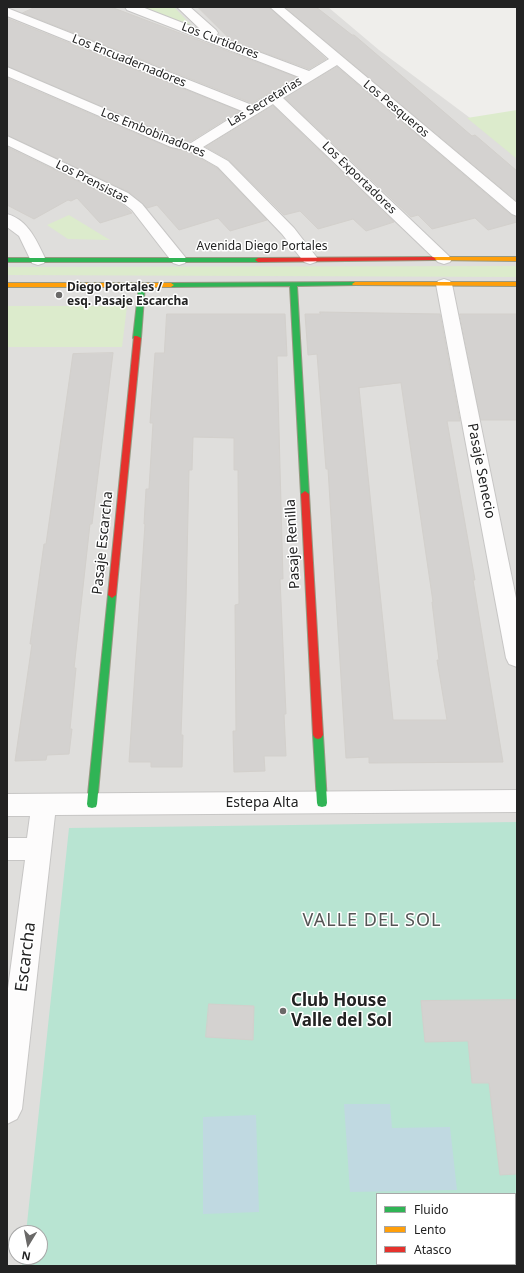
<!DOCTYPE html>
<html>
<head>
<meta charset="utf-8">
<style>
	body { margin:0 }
	#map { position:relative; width:524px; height:1273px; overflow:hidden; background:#efeeeb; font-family:"Noto Sans",sans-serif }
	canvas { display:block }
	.frame { position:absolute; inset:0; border:8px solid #222; pointer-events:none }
	.legend { position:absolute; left:376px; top:1193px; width:140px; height:72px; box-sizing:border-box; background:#fff; border:1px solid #a7a7a7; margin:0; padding:5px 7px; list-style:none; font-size:12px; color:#222 }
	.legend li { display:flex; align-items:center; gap:8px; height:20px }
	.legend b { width:20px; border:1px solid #a7a7a7 }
	.north { position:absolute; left:8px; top:1225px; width:40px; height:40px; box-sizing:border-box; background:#fff; border:1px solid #a7a7a7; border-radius:50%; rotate:190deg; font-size:11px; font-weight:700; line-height:16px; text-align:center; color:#222 }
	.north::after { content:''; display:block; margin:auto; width:14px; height:18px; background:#6a6968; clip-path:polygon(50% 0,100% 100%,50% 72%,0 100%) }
</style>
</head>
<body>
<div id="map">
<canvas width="524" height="1273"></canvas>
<div class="frame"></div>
<ul class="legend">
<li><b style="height:5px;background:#30b455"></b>Fluido</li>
<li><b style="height:5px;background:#ff9f0a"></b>Lento</li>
<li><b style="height:5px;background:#e5322d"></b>Atasco</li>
</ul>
<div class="north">N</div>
</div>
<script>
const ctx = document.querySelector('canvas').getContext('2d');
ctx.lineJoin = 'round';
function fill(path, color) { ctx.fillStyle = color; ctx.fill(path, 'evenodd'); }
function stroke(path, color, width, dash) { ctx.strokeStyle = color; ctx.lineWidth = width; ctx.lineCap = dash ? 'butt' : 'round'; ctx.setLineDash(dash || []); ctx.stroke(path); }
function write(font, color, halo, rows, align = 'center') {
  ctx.font = font + ' "Noto Sans",sans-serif'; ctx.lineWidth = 3; ctx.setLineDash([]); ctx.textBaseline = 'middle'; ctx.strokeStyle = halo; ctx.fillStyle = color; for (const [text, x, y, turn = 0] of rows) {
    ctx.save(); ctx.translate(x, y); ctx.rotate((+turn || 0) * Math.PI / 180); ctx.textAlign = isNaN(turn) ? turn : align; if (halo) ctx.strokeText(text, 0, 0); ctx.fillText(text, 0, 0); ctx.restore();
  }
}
fill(new Path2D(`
	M7 7H328L379 50 517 153V1266H7ZM377 1194H515V1264H377ZM16 1233H40V1257H16Z`), '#dfdedc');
fill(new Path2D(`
	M149 7H174L195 29 143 9Z
	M517 110V159L467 118Z
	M69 215 110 240 68 239 47 225Z
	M517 266V277L7 275V267Z
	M7 306H127L122 347H7Z`), '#dcebcc');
fill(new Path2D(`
	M517 822V1266H22L23 1257H40V1233H26L69 828ZM377 1194H515V1264H377Z`), '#b8e4d2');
fill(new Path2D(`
	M344 1104H390L392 1128 450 1127 457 1190 350 1192Z
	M256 1115 259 1212 203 1214V1117Z`), '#c0d9e1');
const building = new Path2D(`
	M36 7H111L296 77 252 103 23 13Z
	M198 7H269L326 59 309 69 232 41Z
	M285 7H316L352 35H354L472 136 475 135 517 171V201Z
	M9 19 239 111 191 141 180 140 7 66V20Z
	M337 67 511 215 517 217V222L488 230 475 218 432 229 418 215 411 217 285 98Z
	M7 78 170 148 189 152 217 168 267 220 230 231 218 218 179 230 157 205 147 208 129 192 7 135Z
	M273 106 394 222 366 231 353 219 318 229 300 211 284 215 229 160 206 147Z
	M7 147 117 200 132 213 100 223 77 198 71 201 68 200 34 219 7 205Z
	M320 312 440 314 460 421H447L475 580H473L503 762 369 763V757L346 758 328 469H326L317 354 308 355 305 314H320ZM401 383 433 602H432L439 660H437L447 720H393L359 388Z
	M167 314H285L287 356H277L283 579H280L286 714H284L286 756H264L265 771 234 772 233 731H236L235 605 239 604 238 470H234V438L193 437 192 470H189L186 601 181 735H183L182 767H151V762H129L145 524H144L146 489H149L153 423H150L155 353H164Z
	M460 314H517V420H481Z
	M113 353 92 524H90L74 668H76L70 729H72L69 754 47 755 46 760 15 761 32 644H30L44 544H46L73 354Z
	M517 1000V1174L500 1175 489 1083H472L468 1041 425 1042 421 1001Z
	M209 1004 254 1006 253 1040 206 1037Z`);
fill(building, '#d4d2d0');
stroke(building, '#d3d0cc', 1);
const street = new Path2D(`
	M125 7H142L201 30 177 7H190L216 30 218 33 216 36 309 71 329 59 270 7H283L517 203V216L512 214 337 65 283 98 452 259 450 262 444 264 438 262 273 104 203 147 228 161 294 228 318 259 316 262 310 264 304 262 282 234 218 167 190 151 171 147 7 76V67L180 141 191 143 242 111 7 16V8L252 105 299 77 127 10Z
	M7 136 128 193 142 204 185 257 187 260 185 263 179 265 173 263 132 210 118 199 7 145Z
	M7 214C29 220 37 242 46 260L44 263 38 265 32 263 19 236 7 227Z
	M444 279 450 281 452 284 517 603V667L509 664 506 658 436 284 438 281Z
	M517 790V812L55 815 22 1109 17 1119 7 1124V996L25 860H7V838H27L30 816H7V794Z`);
const fast = new Path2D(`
	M7 258H258L261 260 258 262H7Z
	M355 282 358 284 357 285 297 286 309 494 305 497 301 494 290 286 171 287 168 285 171 283Z
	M142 283 145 285 141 338 137 340 133 338 139 285Z
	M112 592 116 595 97 804 96 807 92 808 88 807 87 804 108 595Z
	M318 731 321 732 323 735 327 803 326 806 322 807 318 806 317 803 313 735 315 732Z`);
const slow = new Path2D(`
	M433 257H517V261L431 260 430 259Z
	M355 282H517V286L353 285 352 284Z
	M7 283H171L174 285 171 287H7Z`);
const jam = new Path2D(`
	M433 257 436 259 435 260 258 262 255 260 258 258Z
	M134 336H137L141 338 116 595 112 598 108 595Z
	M305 491 309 494 323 735 321 738 318 739 315 738 313 735 301 494Z`);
stroke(street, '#c7c6c5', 2);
stroke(fast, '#979982', 2);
stroke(slow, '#979982', 2);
stroke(jam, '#979982', 2);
fill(street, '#fdfcfc');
fill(fast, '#30b455');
fill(slow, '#ff9f0a');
fill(jam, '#e5322d');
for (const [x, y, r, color] of [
	[59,295,4,"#6a6968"],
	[283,1011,4,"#6a6968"]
]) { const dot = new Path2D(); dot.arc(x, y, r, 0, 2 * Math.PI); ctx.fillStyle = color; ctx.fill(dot); stroke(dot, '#fff', 1.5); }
write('12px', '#222', '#fff', [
	["Los Curtidores",220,41,21],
	["Los Encuadernadores",129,61,22],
	["Las Secretarias",265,102,-31],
	["Los Pesqueros",396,109,40],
	["Los Embobinadores",153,133,22],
	["Los Exportadores",359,178,44],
	["Los Prensistas",92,182,27],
	["Avenida Diego Portales",262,247]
]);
write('bold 12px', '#222', '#fff', [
	["Diego Portales /",67,288],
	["esq. Pasaje Escarcha",67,302]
], 'left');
write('14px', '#222', '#fff', [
	["Pasaje Senecio",481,471,79],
	["Pasaje Escarcha",103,543,-84],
	["Pasaje Renilla",293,544,-93],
	["Estepa Alta",262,803]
]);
write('17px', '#222', '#fff', [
	["Escarcha",26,957,-83]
]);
write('bold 17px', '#222', '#fff', [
	["Club House",291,1001],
	["Valle del Sol",291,1021]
], 'left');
ctx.letterSpacing = '1px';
write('18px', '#555', '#fff', [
	["VALLE DEL SOL",372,921]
]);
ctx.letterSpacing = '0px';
</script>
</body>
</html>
